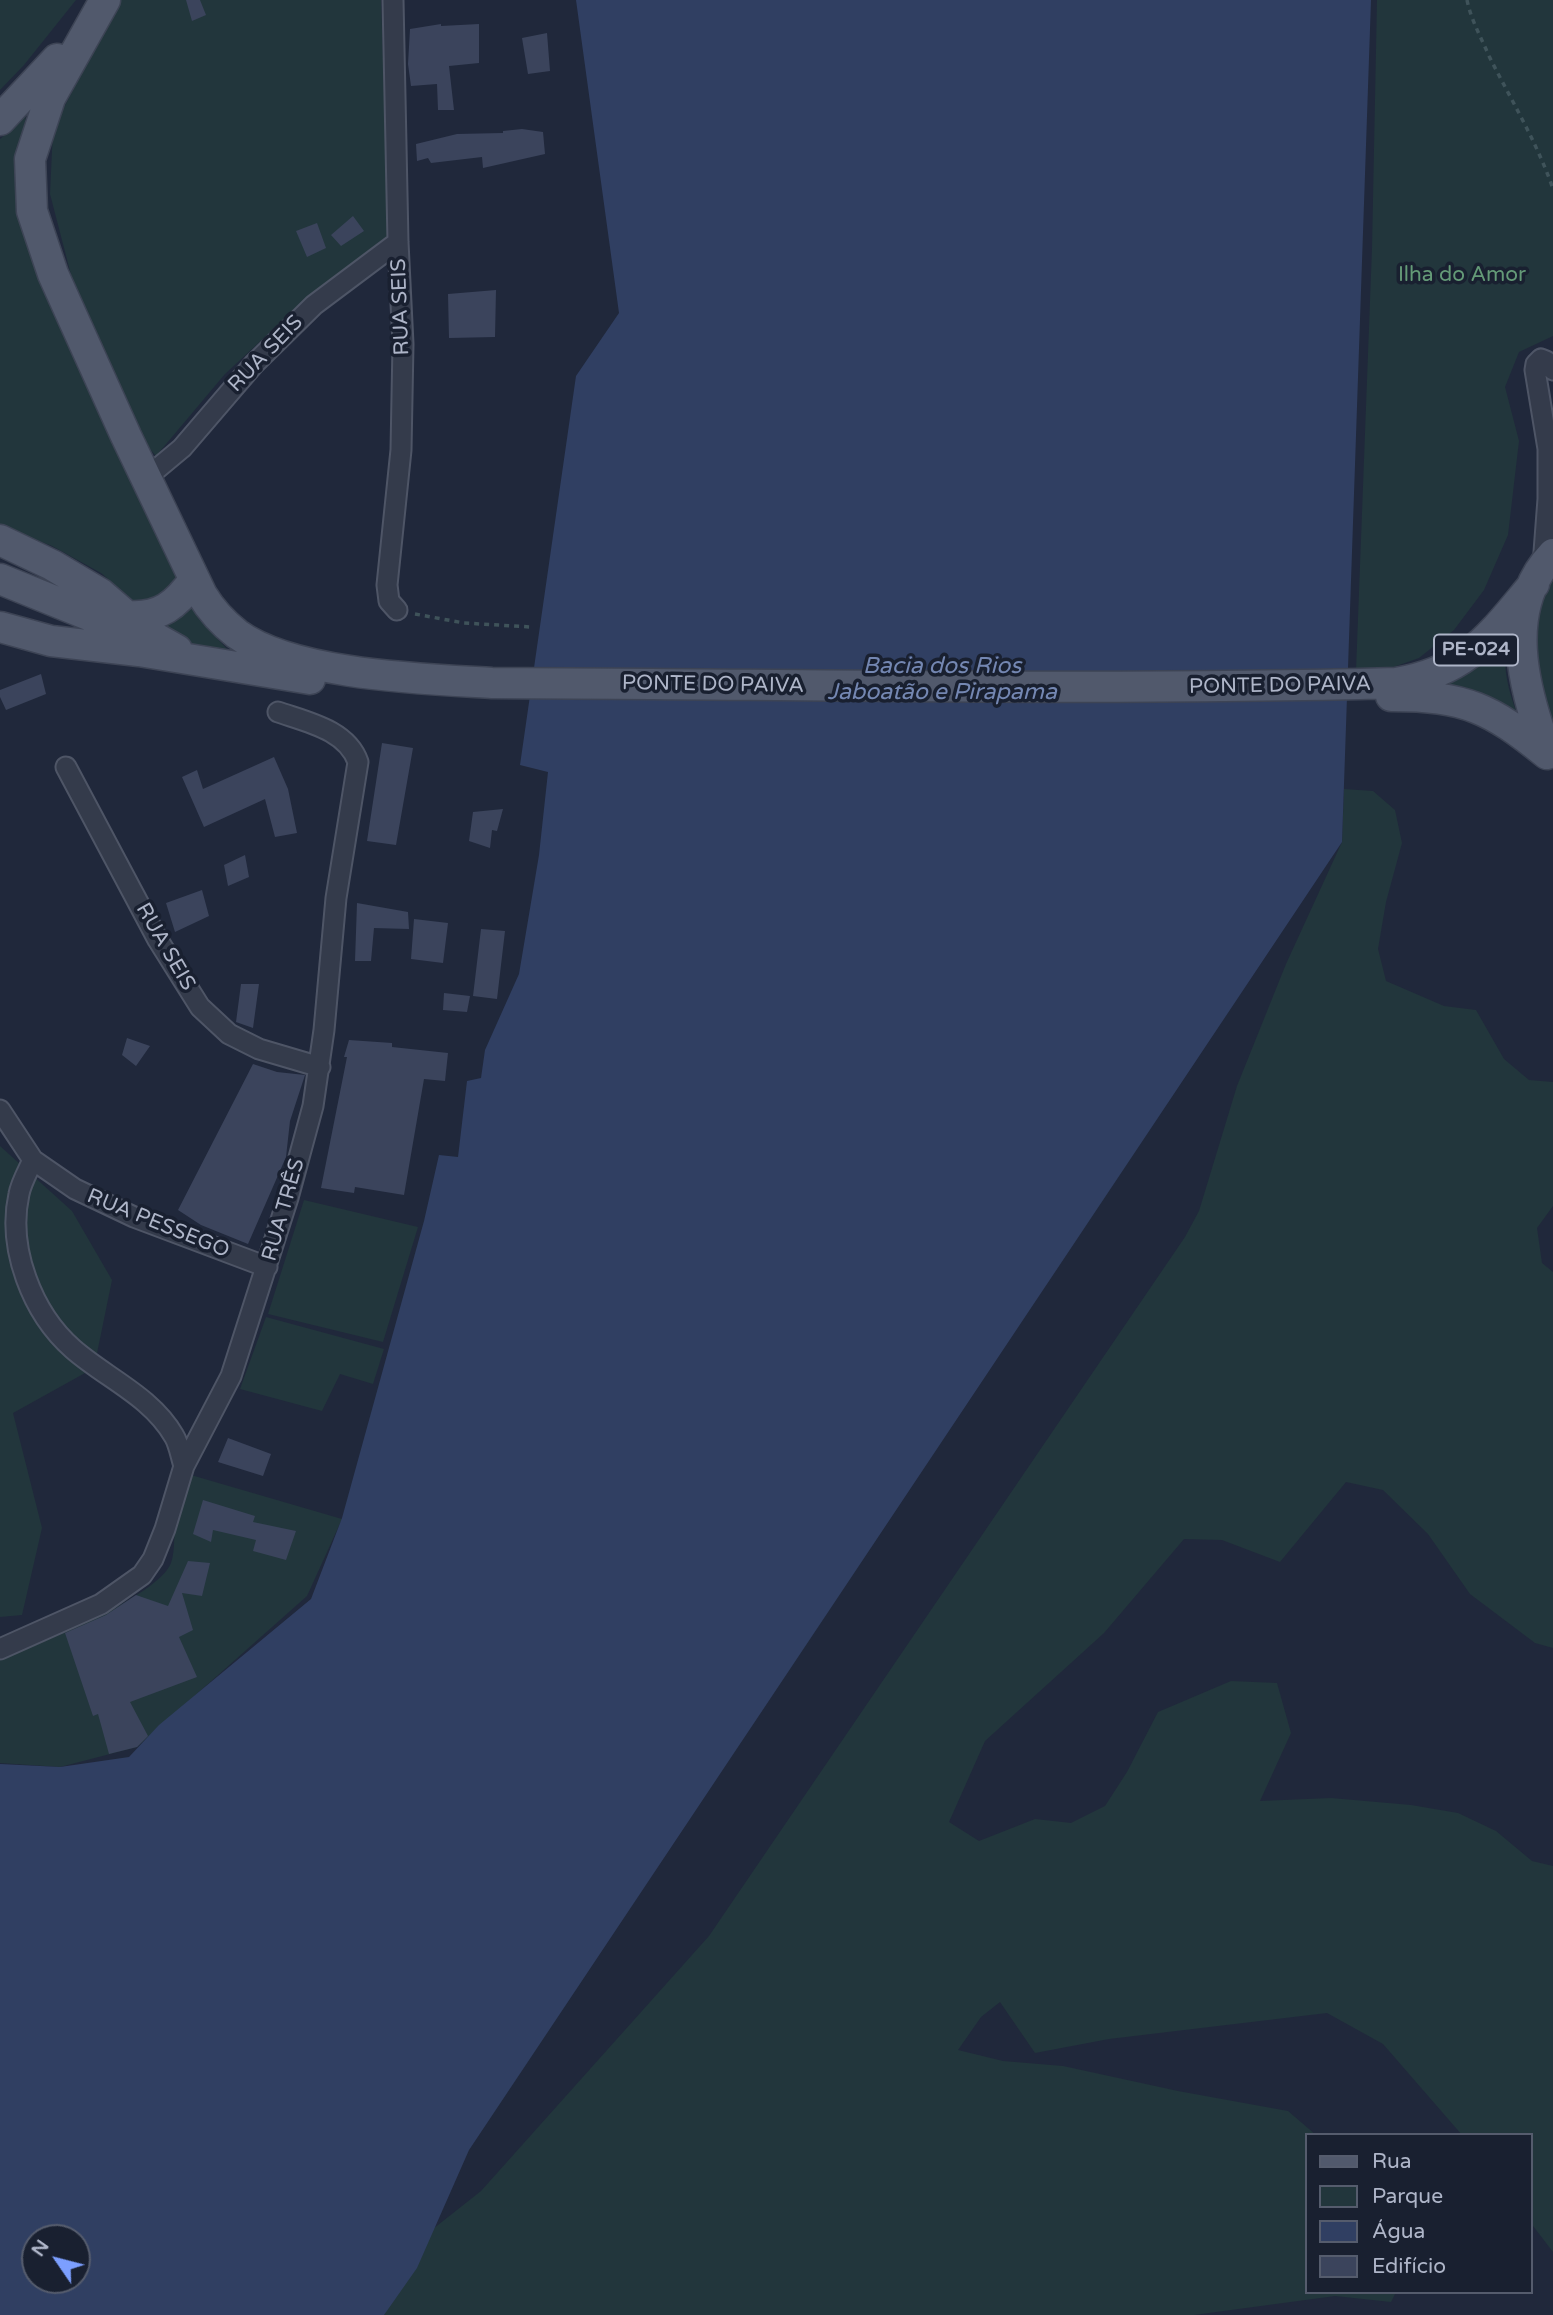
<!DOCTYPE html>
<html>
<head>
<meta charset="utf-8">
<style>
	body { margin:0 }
	#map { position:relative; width:1553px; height:2315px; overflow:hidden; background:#20283b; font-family:"Varela Round",sans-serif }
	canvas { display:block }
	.legend { position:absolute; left:1305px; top:2133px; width:228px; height:161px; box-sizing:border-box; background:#192030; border:2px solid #555c6d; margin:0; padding:9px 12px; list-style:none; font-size:21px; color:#aeb5c8 }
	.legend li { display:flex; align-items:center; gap:14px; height:35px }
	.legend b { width:35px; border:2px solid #555c6d }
	.north { position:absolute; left:21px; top:2224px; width:70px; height:70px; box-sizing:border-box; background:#192030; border:2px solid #555c6d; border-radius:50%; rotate:305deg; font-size:19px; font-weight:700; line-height:28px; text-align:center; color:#aeb5c8 }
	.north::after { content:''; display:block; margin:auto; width:24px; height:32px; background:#7c9fff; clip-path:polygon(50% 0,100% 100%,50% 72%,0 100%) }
</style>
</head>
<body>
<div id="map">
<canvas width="1553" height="2315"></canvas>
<ul class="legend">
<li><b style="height:9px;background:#51596c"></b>Rua</li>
<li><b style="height:19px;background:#22363c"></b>Parque</li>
<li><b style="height:19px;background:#303f62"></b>Água</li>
<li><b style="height:19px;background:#3b445c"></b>Edifício</li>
</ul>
<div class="north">N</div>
</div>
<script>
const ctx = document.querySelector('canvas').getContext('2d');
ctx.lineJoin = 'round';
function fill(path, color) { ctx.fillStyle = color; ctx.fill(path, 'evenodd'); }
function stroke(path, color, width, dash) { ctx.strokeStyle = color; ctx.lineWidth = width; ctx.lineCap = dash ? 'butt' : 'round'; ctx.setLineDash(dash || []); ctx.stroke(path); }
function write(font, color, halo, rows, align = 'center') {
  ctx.font = font + ' "Varela Round",sans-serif'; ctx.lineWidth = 7; ctx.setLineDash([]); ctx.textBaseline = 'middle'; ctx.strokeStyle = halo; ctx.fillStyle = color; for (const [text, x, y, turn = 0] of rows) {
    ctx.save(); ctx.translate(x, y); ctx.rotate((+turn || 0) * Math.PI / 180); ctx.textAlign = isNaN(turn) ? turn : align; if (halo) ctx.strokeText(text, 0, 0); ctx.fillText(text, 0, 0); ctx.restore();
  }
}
fill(new Path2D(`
	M0 0H76L24 65 0 90Z
	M119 0H381L389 235 308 297 225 374 156 456 136 433 76 294 50 194 53 129Z
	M1377 0H1553V336L1519 352 1505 387 1519 441 1508 535 1484 590 1454 630 1419 658 1388 669 1356 671 1372 248Z
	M26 116 16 167 178 576 164 595 143 609 101 573 52 546 0 526V139Z
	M1553 566V747L1519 648Z
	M185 595 198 618 227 649 228 655 223 661 149 630Z
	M1510 615C1502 659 1503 678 1520 721L1424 692Z
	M1344 789 1373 791 1395 810 1402 843 1386 902 1378 949 1386 981 1444 1006 1476 1010 1504 1059 1529 1080 1553 1082V1206L1537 1228 1542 1263 1553 1272V1648L1535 1643 1470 1594 1428 1534 1383 1490 1346 1482 1280 1562 1222 1540 1184 1539 1104 1633 985 1741 949 1822 979 1841 1035 1819 1071 1823 1105 1806 1127 1772 1158 1712 1231 1681 1277 1683 1291 1733 1260 1801 1331 1798 1411 1805 1458 1813 1496 1831 1532 1861 1553 1866V2252L1530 2222V2135H1462L1383 2044 1327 2013 1109 2039 1035 2053 1000 2002 981 2017 958 2050 1003 2061 1063 2066 1178 2091 1288 2111 1316 2135H1306V2292H1396L1391 2302 1335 2296 1194 2315H384L414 2244 481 2191 709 1936 1185 1237 1199 1211 1237 1086 1286 964 1342 842Z
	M0 1146 72 1211 112 1280 94 1368 13 1413 42 1528 22 1615 0 1617Z
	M304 1200 418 1227 383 1342 268 1314Z
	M266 1317 384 1349 373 1384 340 1374 322 1411 240 1389Z
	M191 1475 342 1519 307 1596 137 1747 60 1767 0 1763V1659C35 1646 158 1597 171 1563 176 1549 173 1530 176 1515 179 1501 186 1488 191 1475Z`), '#22363c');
fill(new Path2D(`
	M576 0H1371L1342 842 469 2150 417 2268 384 2315H0V1764L60 1767 129 1757 159 1725 311 1599 342 1518 424 1221 439 1155 458 1157 467 1081 481 1078 485 1050 519 974 539 855 548 772 520 765 576 376 619 313ZM35 2238H77V2280H35Z`), '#303f62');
fill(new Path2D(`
	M186 0H200L206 15 192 21Z
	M441 24V26L479 24V63L449 66 454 110H438L437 84 411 86 408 64 410 29Z
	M547 33 550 71 528 74 522 38Z
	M522 129 543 132 545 154 483 168 482 157 431 163 428 158 417 161 416 144 457 134 503 133V131Z
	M353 216 364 231 341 246 331 235Z
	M317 223 326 248 307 257 296 231Z
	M496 290 495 337 449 338 448 294Z
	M41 674 46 694 6 710 0 697V690Z
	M382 743 413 748 396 845 367 841Z
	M274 757 288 789 297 833 275 837 265 799 204 827 182 777 197 770 203 789Z
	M503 809 497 831 492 830 490 848 469 841 473 812Z
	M245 855 249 877 228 886 224 865Z
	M202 890 209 916 175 932 166 903Z
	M357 903 408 912 409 929 374 928 371 961H355Z
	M414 919 448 923 443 963 411 959Z
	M481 929 505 931 497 999 473 996Z
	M241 984H259L253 1028 236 1022Z
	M444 993 470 996 467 1012 443 1010Z
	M127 1038 150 1046 136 1066 122 1055Z
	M349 1040 392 1043V1047L448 1053 445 1081 424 1079 404 1195 355 1187 354 1193 321 1188 347 1057H344Z
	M253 1064 277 1072 305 1075 290 1121 286 1157 248 1244 201 1225 178 1210Z
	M228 1438 271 1454 263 1476 218 1462Z
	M203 1500 255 1516 253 1522 296 1531 286 1560 253 1551 256 1540 213 1530 211 1542 193 1534Z
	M188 1561 210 1563 202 1596 182 1593 193 1630 179 1637 197 1677 130 1702 148 1736 137 1747 109 1754 98 1714 93 1716 65 1633 106 1615 136 1595 168 1606Z`), '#3b445c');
const street = new Path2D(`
	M393 0 398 242 403 344 401 450 387 585 389 601 397 610
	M146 478 182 448 254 364 314 305 398 242
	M1543 565 1548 499V449L1535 370 1536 364 1541 359 1546 361 1553 370
	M66 767 158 940 200 1007 229 1034 259 1049 320 1067
	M0 1110 33 1160 75 1189 134 1217 267 1267
	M33 1160C28 1171 21 1183 19 1194 7 1248 32 1313 73 1349 106 1378 151 1396 174 1436 179 1444 181 1457 184 1466
	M0 1649 101 1604 142 1575 153 1559 165 1529 184 1466 231 1376 288 1198 313 1106 324 1030 336 898 358 762C347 730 307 722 278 712`);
const primary = new Path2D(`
	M105 0 50 98 30 159 32 211 53 274 126 436 202 595C211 610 223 623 237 634 293 675 423 679 492 683 793 684 1095 691 1396 683 1468 671 1490 636 1534 584
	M0 120 57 59
	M0 540 52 565 101 594 145 632 177 650
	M0 579 133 633
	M129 616C160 618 176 605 194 580
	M0 627 51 641 139 651 310 679
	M1391 696C1466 696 1490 708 1547 754
	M1547 752C1524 691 1501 609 1553 554`);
stroke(street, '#4e5566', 23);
stroke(primary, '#3d4455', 33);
stroke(new Path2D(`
	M1467 0C1471 20 1481 37 1489 56 1511 100 1537 142 1553 189
	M415 614 464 623 531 627`), '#3f535a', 3.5, [5, 5]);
stroke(street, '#343b4b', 19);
stroke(primary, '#51596c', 30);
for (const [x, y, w] of [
	[1476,650,84]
]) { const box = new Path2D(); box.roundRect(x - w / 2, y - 15.5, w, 31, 5); ctx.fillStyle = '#192030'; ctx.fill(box); stroke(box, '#aeb5c8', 2); }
write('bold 19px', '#aeb5c8', null, [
	["PE-024",1476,650]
]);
write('21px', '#649a77', '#192030', [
	["Ilha do Amor",1462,275]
]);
write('21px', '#aeb5c8', '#192030', [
	["RUA SEIS",401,307,-92],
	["RUA SEIS",266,354,-46],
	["PONTE DO PAIVA",713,685,1],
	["PONTE DO PAIVA",1280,686,-1],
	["RUA SEIS",165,947,60],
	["RUA TRÊS",284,1210,-74],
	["RUA PESSEGO",158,1224,22]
]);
write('italic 23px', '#7487b2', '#192030', [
	["Bacia dos Rios",942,667],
	["Jaboatão e Pirapama",942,693]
]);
</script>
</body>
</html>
